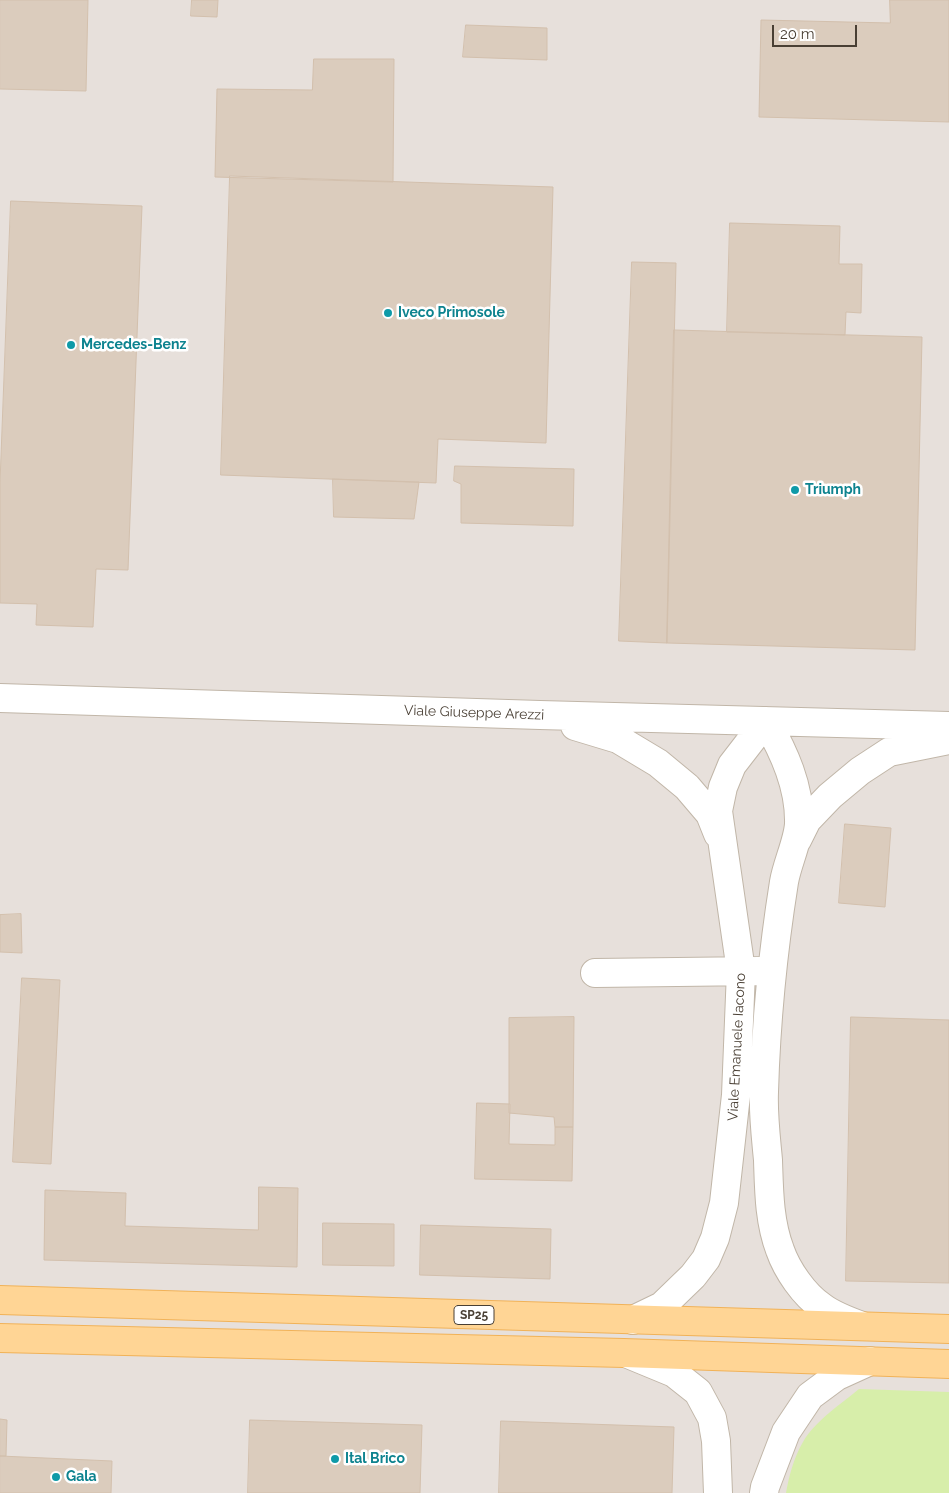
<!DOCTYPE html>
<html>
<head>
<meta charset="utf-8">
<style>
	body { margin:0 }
	#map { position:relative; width:949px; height:1493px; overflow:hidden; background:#f5efe6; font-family:Raleway,sans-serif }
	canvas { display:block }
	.scale { position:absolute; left:772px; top:25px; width:85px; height:22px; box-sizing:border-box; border:2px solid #493f34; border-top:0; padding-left:6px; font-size:15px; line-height:18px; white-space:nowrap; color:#493f34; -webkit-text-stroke:4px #fff; paint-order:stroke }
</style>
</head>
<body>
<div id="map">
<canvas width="949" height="1493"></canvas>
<div class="scale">20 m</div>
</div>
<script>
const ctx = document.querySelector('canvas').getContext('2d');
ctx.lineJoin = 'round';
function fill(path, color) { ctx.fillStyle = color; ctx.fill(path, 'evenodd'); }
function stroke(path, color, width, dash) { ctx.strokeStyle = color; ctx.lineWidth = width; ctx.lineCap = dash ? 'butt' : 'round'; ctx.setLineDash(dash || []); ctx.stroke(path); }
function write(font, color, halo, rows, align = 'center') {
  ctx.font = font + ' Raleway,sans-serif'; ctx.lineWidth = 5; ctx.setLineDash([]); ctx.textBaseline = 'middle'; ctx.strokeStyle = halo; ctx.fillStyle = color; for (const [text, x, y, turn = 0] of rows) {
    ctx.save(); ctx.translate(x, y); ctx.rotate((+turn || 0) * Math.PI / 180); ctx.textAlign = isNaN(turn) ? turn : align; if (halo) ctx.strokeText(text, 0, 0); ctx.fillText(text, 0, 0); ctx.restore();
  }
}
fill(new Path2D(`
	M0 0H949V1493H0Z`), '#e7e0db');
fill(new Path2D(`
	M859 1389 949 1392V1493H786C789 1476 794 1457 803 1442 815 1421 841 1404 859 1389Z`), '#d7eeaa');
const building = new Path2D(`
	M0 0H88L86 91 0 89Z
	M192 0H218L217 17 191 16Z
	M890 0H949V122L759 117 761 20 890 23Z
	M466 25 547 28V60L463 57Z
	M314 59H394L393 182 215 177 217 89 312 90Z
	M230 176 553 187 546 443 438 439 436 483 221 475Z
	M11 201 142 206 128 570 96 569 93 627 36 625 37 604 0 603V483Z
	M730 223 840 226 839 264H862L861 313 846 312 845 335 727 332Z
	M632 262 676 263 667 643 619 641Z
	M674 330 922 337 915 650 667 643Z
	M455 466 574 469 573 526 461 523V484L454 481Z
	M333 479 419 482 414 519 334 517Z
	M845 824 891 828 885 907 839 903Z
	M21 914 22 953 0 952V915Z
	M22 978 60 980 51 1164 13 1162Z
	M574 1017 573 1127H555L554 1117 509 1113V1018Z
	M851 1017 949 1020V1283L846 1281Z
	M477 1103 510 1104 509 1144 555 1145V1127H573L572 1181 475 1179Z
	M259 1187 298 1188 297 1267 44 1260 45 1190 126 1193 125 1226 258 1230Z
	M323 1223 394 1224V1266L323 1265Z
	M421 1225 551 1229 550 1279 420 1275Z
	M0 1419 7 1420 6 1456H0Z
	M250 1420 422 1425 420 1493H248Z
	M501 1421 674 1427 672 1493H499Z
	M0 1456 112 1461 111 1493H0Z`);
fill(building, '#dbccbd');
stroke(building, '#d3c0ad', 1);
const street = new Path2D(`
	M0 698 540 715 949 726
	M575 726 618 739 658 763 687 787 710 814 718 834
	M797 840 807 820 830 796 860 771 889 752 949 740
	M595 973 759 971
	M633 1320 662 1306 693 1276 706 1259 715 1238 724 1203 736 1095 741 971 718 811 723 787 732 765 766 721C784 752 800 787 799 824 798 841 787 864 784 882 773 951 766 1022 764 1092 763 1115 766 1138 768 1160 769 1190 769 1221 780 1250 787 1270 804 1295 822 1307 834 1316 848 1321 862 1326
	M628 1354 674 1373 698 1392 712 1418 716 1441 718 1493
	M764 1493 765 1487 786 1432 810 1396 837 1376 870 1361`);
const primary = new Path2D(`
	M0 1300 949 1329
	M0 1338 624 1353 949 1364`);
stroke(street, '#c1b6a8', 30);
stroke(primary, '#f1b258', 30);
stroke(street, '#fff', 28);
stroke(primary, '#ffd595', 28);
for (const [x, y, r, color] of [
	[388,313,5,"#0f9aa8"],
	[71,345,5,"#0f9aa8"],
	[795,490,5,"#0f9aa8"],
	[335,1459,5,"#0f9aa8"],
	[56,1477,5,"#0f9aa8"]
]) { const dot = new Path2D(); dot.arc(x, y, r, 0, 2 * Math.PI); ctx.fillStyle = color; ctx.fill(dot); stroke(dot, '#fff', 2); }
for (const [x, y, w] of [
	[474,1315,40]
]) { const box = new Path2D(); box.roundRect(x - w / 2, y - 9.5, w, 19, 4); ctx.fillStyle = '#fff'; ctx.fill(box); stroke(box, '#493f34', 1); }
write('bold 12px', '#493f34', null, [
	["SP25",474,1315]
]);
write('bold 14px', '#0d838f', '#fff', [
	["Iveco Primosole",398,313],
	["Mercedes-Benz",81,345],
	["Triumph",805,490],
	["Ital Brico",345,1459],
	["Gala",66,1477]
], 'left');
write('14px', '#493f34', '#fff', [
	["Viale Giuseppe Arezzi",474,713,2],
	["Viale Emanuele Iacono",737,1047,-87]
]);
</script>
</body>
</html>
